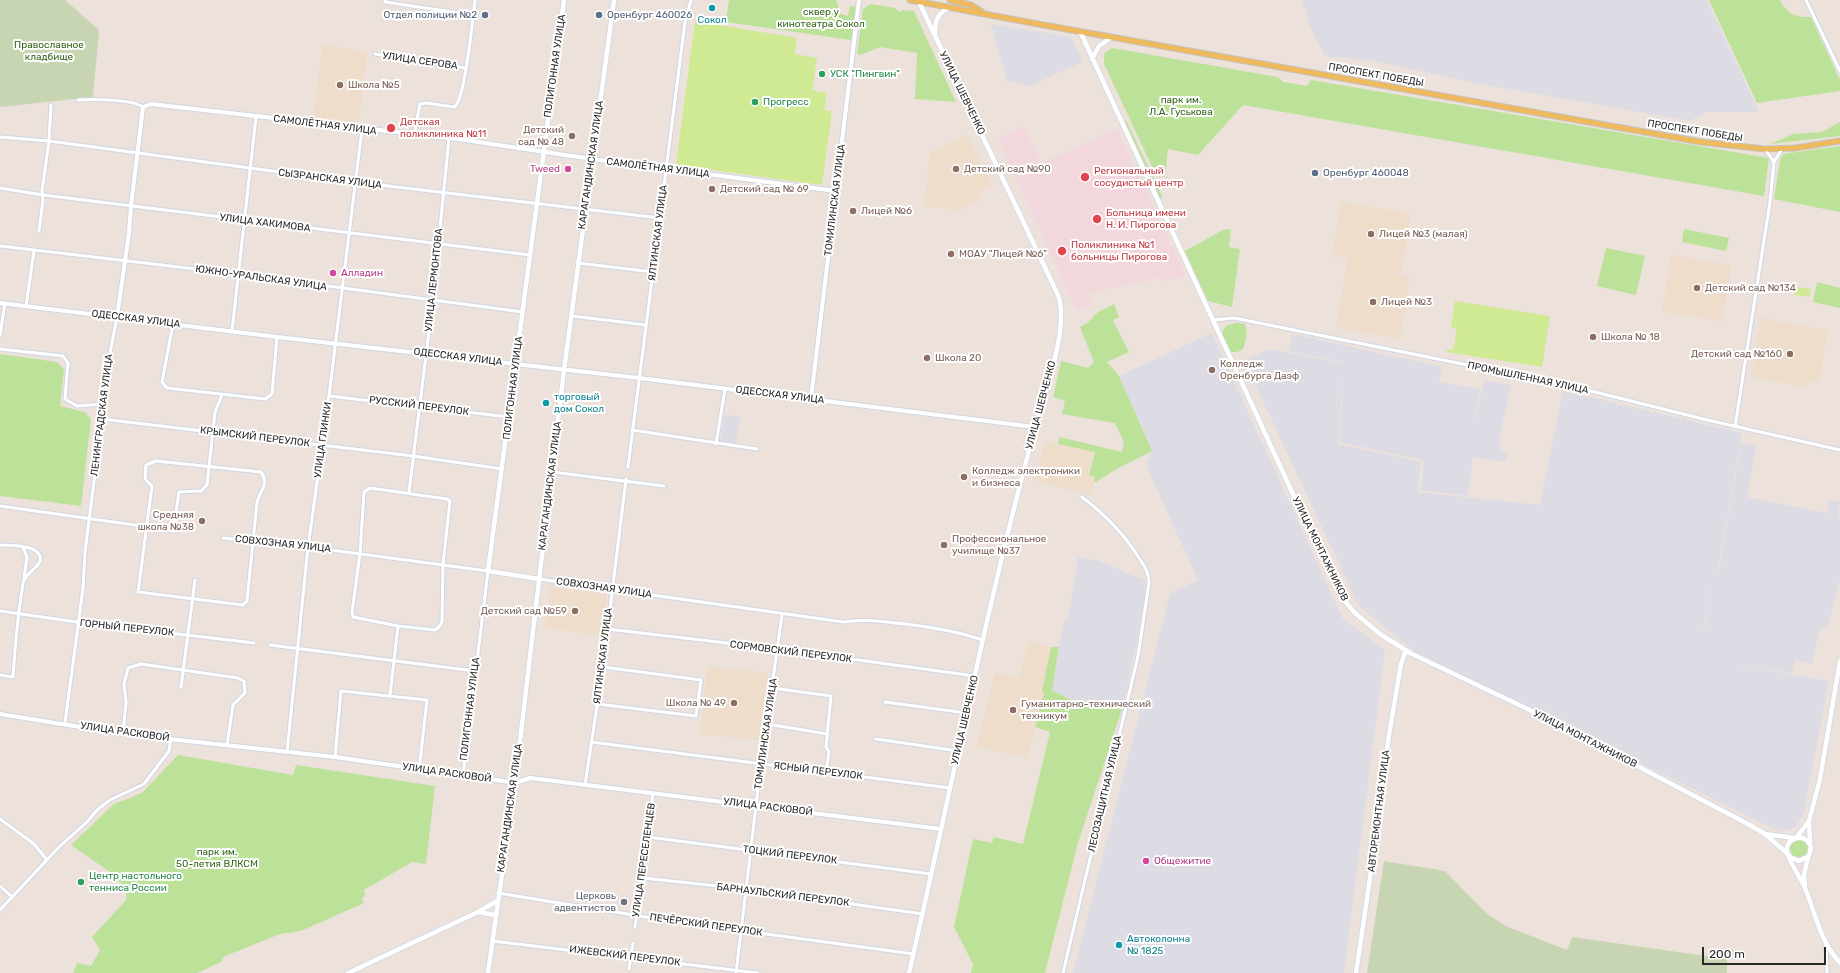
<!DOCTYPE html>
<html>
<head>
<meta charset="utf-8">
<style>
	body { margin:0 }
	#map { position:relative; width:1840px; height:973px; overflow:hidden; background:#ece2db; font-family:Rubik,sans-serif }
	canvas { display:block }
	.scale { position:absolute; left:1702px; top:947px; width:124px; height:18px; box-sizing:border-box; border:2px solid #292929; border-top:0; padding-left:5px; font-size:12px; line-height:14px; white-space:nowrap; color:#292929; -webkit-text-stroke:3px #fff; paint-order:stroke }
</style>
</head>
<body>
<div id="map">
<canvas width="1840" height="973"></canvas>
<div class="scale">200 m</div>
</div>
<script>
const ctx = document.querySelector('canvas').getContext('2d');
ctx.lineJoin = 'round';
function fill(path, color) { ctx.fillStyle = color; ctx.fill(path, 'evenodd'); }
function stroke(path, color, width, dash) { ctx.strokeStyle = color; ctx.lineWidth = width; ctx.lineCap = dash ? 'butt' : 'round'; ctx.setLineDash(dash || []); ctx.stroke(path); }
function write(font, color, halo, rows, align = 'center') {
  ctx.font = font + ' Rubik,sans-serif'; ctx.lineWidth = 4; ctx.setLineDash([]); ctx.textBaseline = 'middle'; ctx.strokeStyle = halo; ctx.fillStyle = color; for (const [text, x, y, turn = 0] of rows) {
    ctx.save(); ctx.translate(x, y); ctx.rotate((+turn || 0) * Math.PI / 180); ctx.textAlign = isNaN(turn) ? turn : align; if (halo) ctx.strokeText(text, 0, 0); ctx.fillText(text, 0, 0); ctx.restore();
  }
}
fill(new Path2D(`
	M1302 0H1707L1759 112H1705L1690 121 1475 83 1374 61 1325 56 1307 21 1309 20Z
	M991 24 1071 37 1083 62 1029 86 1007 81Z
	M1212 333 1343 619 1385 650 1344 973H1073L1170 594 1198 580 1146 465 1152 451 1119 376Z
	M1292 334 1442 367 1439 382 1480 389 1474 425 1484 380 1511 385 1499 439H1501L1500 449 1507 455 1506 462 1473 457 1468 496 1420 490 1424 462 1422 460 1340 442 1344 362 1289 351Z
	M1269 349 1344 363 1338 444 1421 462 1417 492 1540 505 1563 391 1742 433 1719 564 1712 577 1703 629 1706 633 1704 628 1712 578 1720 565 1741 443 1756 446 1747 497 1827 513 1830 500 1840 502 1838 518 1840 521V580L1827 629 1820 628 1812 664 1795 660 1792 673 1722 662 1829 681 1804 812 1796 827 1780 832 1414 651 1359 606 1244 361Z
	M724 415 740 417 736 444 720 442Z
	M1078 557 1096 560 1146 581 1138 637 1122 709 1069 699 1052 690 1062 631 1065 619H1068Z`), '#dddce4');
fill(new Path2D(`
	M323 45 367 52 359 123 313 118Z
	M967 135 992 185 979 192 982 199 958 210 924 206 930 153Z
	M1341 202 1411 213 1401 275 1410 277 1400 339 1336 328 1348 258 1332 256Z
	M1671 255 1731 265 1722 321 1662 312Z
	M1761 318 1828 330 1819 383 1807 381 1806 387 1751 377Z
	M1045 441 1095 452 1089 475 1095 477 1091 495 1035 481Z
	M550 587 607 594 602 636 544 628Z
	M1028 641 1051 647 1042 691 1044 694 1027 758 977 747 995 673 1019 678Z
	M708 666 768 673 759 740 700 734Z`), '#edddca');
fill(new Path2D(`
	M1024 126 1042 163 1117 129 1186 276 1162 282 1160 278 1154 279 1089 293 1094 304 1077 311 998 139Z`), '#f2d8dd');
fill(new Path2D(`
	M729 0H836L841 14 848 16 850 6 856 7 851 40 726 22Z
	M1709 0H1780C1788 15 1795 17 1811 17L1840 80V91L1757 103Z
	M870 4 895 8 899 12 903 10 914 11 956 102 915 99 917 53 880 47 861 55 857 54 863 9Z
	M1112 48 1278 77 1283 82 1307 86 1311 80 1769 158 1764 196 1243 105 1198 155 1168 149 1165 177 1156 175 1104 64V54Z
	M1126 120 1163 198H1160L1125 122Z
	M1840 122V136L1770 144 1793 134 1822 132Z
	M1840 146V212L1774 199 1780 160 1783 154Z
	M1231 229 1229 247 1240 249 1232 307 1208 301 1185 251 1223 230Z
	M1684 229 1729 238 1726 251 1682 242Z
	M1606 248 1645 256 1636 295 1597 286Z
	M1817 282 1840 288V308L1813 302Z
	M1114 304 1119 317 1113 320 1129 352 1107 362 1119 376 1152 451 1115 470 1096 482H1094L1095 477 1089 475 1095 452 1058 444 1059 437 1122 452 1124 442 1115 423 1062 414 1065 401 1053 397 1061 361 1088 368 1094 362 1080 327 1087 323 1097 313Z
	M1236 323 1245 324C1248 332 1246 342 1243 349L1237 352H1231L1222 333 1226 326Z
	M0 354 57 362 64 369 60 406 85 412 91 420 81 506 0 496Z
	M1051 647H1059L1052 690 1069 699 1122 709 1077 846 1045 973H971L973 964 954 927 973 839 992 843 994 837 1023 844 1050 732 1035 727 1044 694 1042 691Z
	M178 755 293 775 296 765 435 786 426 864 412 862 364 890 365 895 362 899 364 903 301 931 280 934 223 957 221 962 197 973H73L77 963 91 966 100 950 92 937 126 900V888L110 872 71 845 114 804 142 793Z
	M1790 849a9 9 0 1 1 18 0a9 9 0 1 1-18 0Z`), '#bbe298');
fill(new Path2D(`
	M0 0H65L99 30 93 97 0 107Z
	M1384 861 1445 871 1487 914 1508 927 1567 950 1572 937 1727 959V973H1367Z`), '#c8d5b2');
fill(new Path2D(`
	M695 21 797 38 795 54 817 58 812 90 827 93 824 110 832 111 822 185 676 165Z
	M1795 287 1811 289 1810 297 1794 295Z
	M1455 301 1550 316 1542 367 1446 352 1447 350H1453L1457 329 1451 327Z`), '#d0e993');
const minor = new Path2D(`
	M385 0V2L473 15
	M1806 0 1840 71
	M375 54 466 68
	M78 100C92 99 132 99 143 107
	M414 135 420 104 426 103 454 107C465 103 473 15 475 0
	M0 137 49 141 354 182 660 218
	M1765 149 1774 162
	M0 188 43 195 530 255
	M39 231 43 200 42 191 49 141 51 105
	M0 246 238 274 523 312
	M578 263 653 272
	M26 306 34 251
	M572 316 646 325
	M1213 320 1234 318 1254 322 1567 385 1703 419 1840 450
	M173 324 162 382 167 388 265 399 272 394 277 337
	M232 331 256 117
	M0 335 5 303
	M0 349 63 356 68 363 65 399 77 406 104 404
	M329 396 509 417
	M102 419 413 456 502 469
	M1735 427 1770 202 1774 162 1782 149
	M632 430 757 449
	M716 444 725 389
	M156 461 261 472C270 484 260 490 257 502L247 601 243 605 138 592 152 486 145 479 146 465Z
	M628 467 685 22 691 0
	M552 472 664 486
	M370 488 447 499 450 501 443 564 442 622 439 627 435 630 398 626 353 617 352 612 360 554 364 492Z
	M409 492 433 299 449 138
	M0 506 177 531
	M173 531 179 492 201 491 207 485 215 412 222 395
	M223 538 308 547 488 571 463 776
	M0 545C10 546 35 544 40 556 44 566 24 573 23 583 18 614 15 645 13 677L0 675
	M23 547 27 557 24 578
	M539 579 843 622C861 619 877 621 895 623 926 626 953 630 983 640
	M0 611 77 622 254 643
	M607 629 778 649 975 676
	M270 645 475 671
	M181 687 195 580
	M772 688 831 696 826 747 829 752 826 771
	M390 695 398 626
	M885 702 967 713
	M597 704 696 716 701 680 603 667
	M65 723 83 588 85 552 94 481 98 466 110 353 117 317
	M767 724 827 734
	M123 734 126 702 124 684 128 668 141 664 238 678 244 681 245 693 233 705 227 745
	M876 739 958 751
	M591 742 950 788
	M287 752 308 547 329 396 362 129
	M335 757 341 691 427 700 419 770
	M585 785 603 667 626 479
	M0 819 34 844 47 860
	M648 837 931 874
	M643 878 746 889 923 914
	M0 886 12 897
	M498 893 670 921 914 954
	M0 910 59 847 87 822 97 810 110 800 144 784 169 751 171 739
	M635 927 653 793
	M492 941 758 973
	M1826 945 1827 973
	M629 969 633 943
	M736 973 761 764 782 615
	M1063 973 1138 656 1149 583C1149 571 1143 564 1137 555 1122 531 1104 514 1082 497`);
const tertiary = new Path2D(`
	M0 303 277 337 639 378 1035 427
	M117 317 129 233 131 206 143 107 151 104 168 106 458 139 592 159 836 191
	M811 399 859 0
	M0 714 123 734 335 757 503 781 515 783 530 778 941 829`);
const secondary = new Path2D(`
	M1080 31 1304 518 1345 601 1355 613 1380 634 1410 653 1536 713 1748 824 1765 834 1789 855
	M935 34C935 20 937 14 950 7
	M1092 59 1099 46 1112 37
	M539 579 488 571 564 0
	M1765 834 1794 838
	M1796 838 1809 821
	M1810 843 1809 821 1820 779 1840 661
	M1790 857 1799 861 1809 856 1811 847C1809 841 1803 836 1797 838 1790 839 1786 845 1787 852 1790 864 1800 876 1805 888 1816 915 1820 941 1840 963
	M1805 885 1804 875 1808 857
	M478 912 495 915
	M348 973 478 912 497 901
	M488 973 515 783 564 370 614 0
	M909 973C951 791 986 608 1035 428 1044 394 1070 327 1058 295L918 0
	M1356 973 1368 892 1389 735 1401 664 1406 650`);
const primary = new Path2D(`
	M910 0 1038 24 1701 142 1765 149 1795 148 1840 141
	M950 0 971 5 982 12`);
stroke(minor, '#d0d6e2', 5);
stroke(tertiary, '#d0d6e2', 6);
stroke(secondary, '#d0d6e2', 6);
stroke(primary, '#c3c3c3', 7);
stroke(minor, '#fff', 3);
stroke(tertiary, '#fff', 4);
stroke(secondary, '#fff', 4.5);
stroke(primary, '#efba5d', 5);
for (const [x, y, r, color] of [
	[712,8,4,"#0f9aa8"],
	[485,15,4,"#5c6f8a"],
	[599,15,4,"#5c6f8a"],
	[822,74,4,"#2e9e5b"],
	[340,85,4,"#8d6e63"],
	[755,102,4,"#2e9e5b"],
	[391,128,5,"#e0444e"],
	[572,136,4,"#8d6e63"],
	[568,169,4,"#d1479c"],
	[956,169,4,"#8d6e63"],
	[1315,173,4,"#5c6f8a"],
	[1085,177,5,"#e0444e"],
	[712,189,4,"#8d6e63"],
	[853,211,4,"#8d6e63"],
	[1097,219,5,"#e0444e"],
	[1371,234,4,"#8d6e63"],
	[1062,251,5,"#e0444e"],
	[951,254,4,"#8d6e63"],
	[333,273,4,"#d1479c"],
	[1697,288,4,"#8d6e63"],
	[1373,302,4,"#8d6e63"],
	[1593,337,4,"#8d6e63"],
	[1790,354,4,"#8d6e63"],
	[927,358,4,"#8d6e63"],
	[1212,370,4,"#8d6e63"],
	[546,403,4,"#0f9aa8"],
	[964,477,4,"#8d6e63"],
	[202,521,4,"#8d6e63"],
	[944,545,4,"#8d6e63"],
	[575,611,4,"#8d6e63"],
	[734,703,4,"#8d6e63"],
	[1013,710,4,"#8d6e63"],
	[1146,861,4,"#d1479c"],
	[81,882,4,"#2e9e5b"],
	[624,902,4,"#6b7280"],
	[1119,945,4,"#0f9aa8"]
]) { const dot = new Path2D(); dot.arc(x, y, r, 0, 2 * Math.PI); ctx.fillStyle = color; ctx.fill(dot); stroke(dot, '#fff', 1.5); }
write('10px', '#33651a', '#fff', [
	["сквер у",821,12],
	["кинотеатра Сокол",821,24],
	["Православное",49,45],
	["кладбище",49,57],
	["парк им.",1181,100],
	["Л.А. Гуськова",1181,112],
	["парк им.",217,852],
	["50-летия ВЛКСМ",217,864]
]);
write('10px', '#4e5e75', '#fff', [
	["Отдел полиции №2",477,15,"right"],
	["Оренбург 460026",607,15],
	["Оренбург 460048",1323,173]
], 'left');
write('10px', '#0d838f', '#fff', [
	["Сокол",712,20,"center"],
	["торговый",554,397],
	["дом Сокол",554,409],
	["Автоколонна",1127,939],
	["№ 1825",1127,951]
], 'left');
write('10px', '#292929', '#fff', [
	["УЛИЦА СЕРОВА",420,61,8],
	["ПОЛИГОННАЯ УЛИЦА",555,66,-82],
	["ПРОСПЕКТ ПОБЕДЫ",1376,75,10],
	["УЛИЦА ШЕВЧЕНКО",962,93,64],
	["САМОЛЁТНАЯ УЛИЦА",325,125,7],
	["ПРОСПЕКТ ПОБЕДЫ",1695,131,9],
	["КАРАГАНДИНСКАЯ УЛИЦА",591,165,-82],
	["САМОЛЁТНАЯ УЛИЦА",658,168,7],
	["СЫЗРАНСКАЯ УЛИЦА",330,179,7],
	["ТОМИЛИНСКАЯ УЛИЦА",835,200,-83],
	["УЛИЦА ХАКИМОВА",265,223,7],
	["ЯЛТИНСКАЯ УЛИЦА",658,233,-83],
	["ЮЖНО-УРАЛЬСКАЯ УЛИЦА",261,278,8],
	["УЛИЦА ЛЕРМОНТОВА",434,280,-84],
	["ОДЕССКАЯ УЛИЦА",136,319,7],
	["ОДЕССКАЯ УЛИЦА",458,357,7],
	["ПРОМЫШЛЕННАЯ УЛИЦА",1528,378,12],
	["ПОЛИГОННАЯ УЛИЦА",513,388,-83],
	["ОДЕССКАЯ УЛИЦА",780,395,7],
	["УЛИЦА ШЕВЧЕНКО",1041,405,-75],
	["РУССКИЙ ПЕРЕУЛОК",419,406,7],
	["ЛЕНИНГРАДСКАЯ УЛИЦА",102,415,-83],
	["КРЫМСКИЙ ПЕРЕУЛОК",255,437,7],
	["УЛИЦА ГЛИНКИ",323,440,-82],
	["КАРАГАНДИНСКАЯ УЛИЦА",550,486,-83],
	["СОВХОЗНАЯ УЛИЦА",283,544,6],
	["УЛИЦА МОНТАЖНИКОВ",1320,549,64],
	["СОВХОЗНАЯ УЛИЦА",604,588,8],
	["ГОРНЫЙ ПЕРЕУЛОК",127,628,6],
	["СОРМОВСКИЙ ПЕРЕУЛОК",791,652,7],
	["ЯЛТИНСКАЯ УЛИЦА",603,656,-83],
	["ПОЛИГОННАЯ УЛИЦА",470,709,-83],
	["УЛИЦА ШЕВЧЕНКО",965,720,-77],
	["УЛИЦА РАСКОВОЙ",125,732,8],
	["ТОМИЛИНСКАЯ УЛИЦА",766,734,-82],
	["УЛИЦА МОНТАЖНИКОВ",1585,739,27],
	["ЯСНЫЙ ПЕРЕУЛОК",818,771,7],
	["УЛИЦА РАСКОВОЙ",447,773,8],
	["ЛЕСОЗАЩИТНАЯ УЛИЦА",1105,794,-77],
	["УЛИЦА РАСКОВОЙ",768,807,7],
	["КАРАГАНДИНСКАЯ УЛИЦА",510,808,-82],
	["АВТОРЕМОНТНАЯ УЛИЦА",1379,811,-83],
	["ТОЦКИЙ ПЕРЕУЛОК",790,855,7],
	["УЛИЦА ПЕРЕСЕЛЕНЦЕВ",644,860,-82],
	["БАРНАУЛЬСКИЙ ПЕРЕУЛОК",783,895,7],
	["ПЕЧЁРСКИЙ ПЕРЕУЛОК",706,925,8],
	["ИЖЕВСКИЙ ПЕРЕУЛОК",625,956,7]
]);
write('10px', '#27864d', '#fff', [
	["УСК \"Пингвин\"",830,74],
	["Прогресс",763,102],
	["Центр настольного",89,876],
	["тенниса России",89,888]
], 'left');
write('10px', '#785e54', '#fff', [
	["Школа №5",348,85],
	["Детский",564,130,"right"],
	["сад № 48",564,142,"right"],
	["Детский сад №90",964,169],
	["Детский сад № 69",720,189],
	["Лицей №6",861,211],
	["Лицей №3 (малая)",1379,234],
	["МОАУ \"Лицей №6\"",959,254],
	["Детский сад №134",1705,288],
	["Лицей №3",1381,302],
	["Школа № 18",1601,337],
	["Детский сад №160",1782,354,"right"],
	["Школа 20",935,358],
	["Колледж",1220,364],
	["Оренбурга Даэф",1220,376],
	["Колледж электроники",972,471],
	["и бизнеса",972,483],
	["Средняя",194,515,"right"],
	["школа №38",194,527,"right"],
	["Профессиональное",952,539],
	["училище №37",952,551],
	["Детский сад №59",567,611,"right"],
	["Школа № 49",726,703,"right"],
	["Гуманитарно-технический",1021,704],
	["техникум",1021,716]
], 'left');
write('10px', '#be3a42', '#fff', [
	["Детская",400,122],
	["поликлиника №11",400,134],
	["Региональный",1094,171],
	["сосудистый центр",1094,183],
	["Больница имени",1106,213],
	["Н. И. Пирогова",1106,225],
	["Поликлиника №1",1071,245],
	["больницы Пирогова",1071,257]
], 'left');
write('10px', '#b23c85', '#fff', [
	["Tweed",560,169,"right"],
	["Алладин",341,273],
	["Общежитие",1154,861]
], 'left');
write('10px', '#5b616d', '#fff', [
	["Церковь",616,896],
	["адвентистов",616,908]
], 'right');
</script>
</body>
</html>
